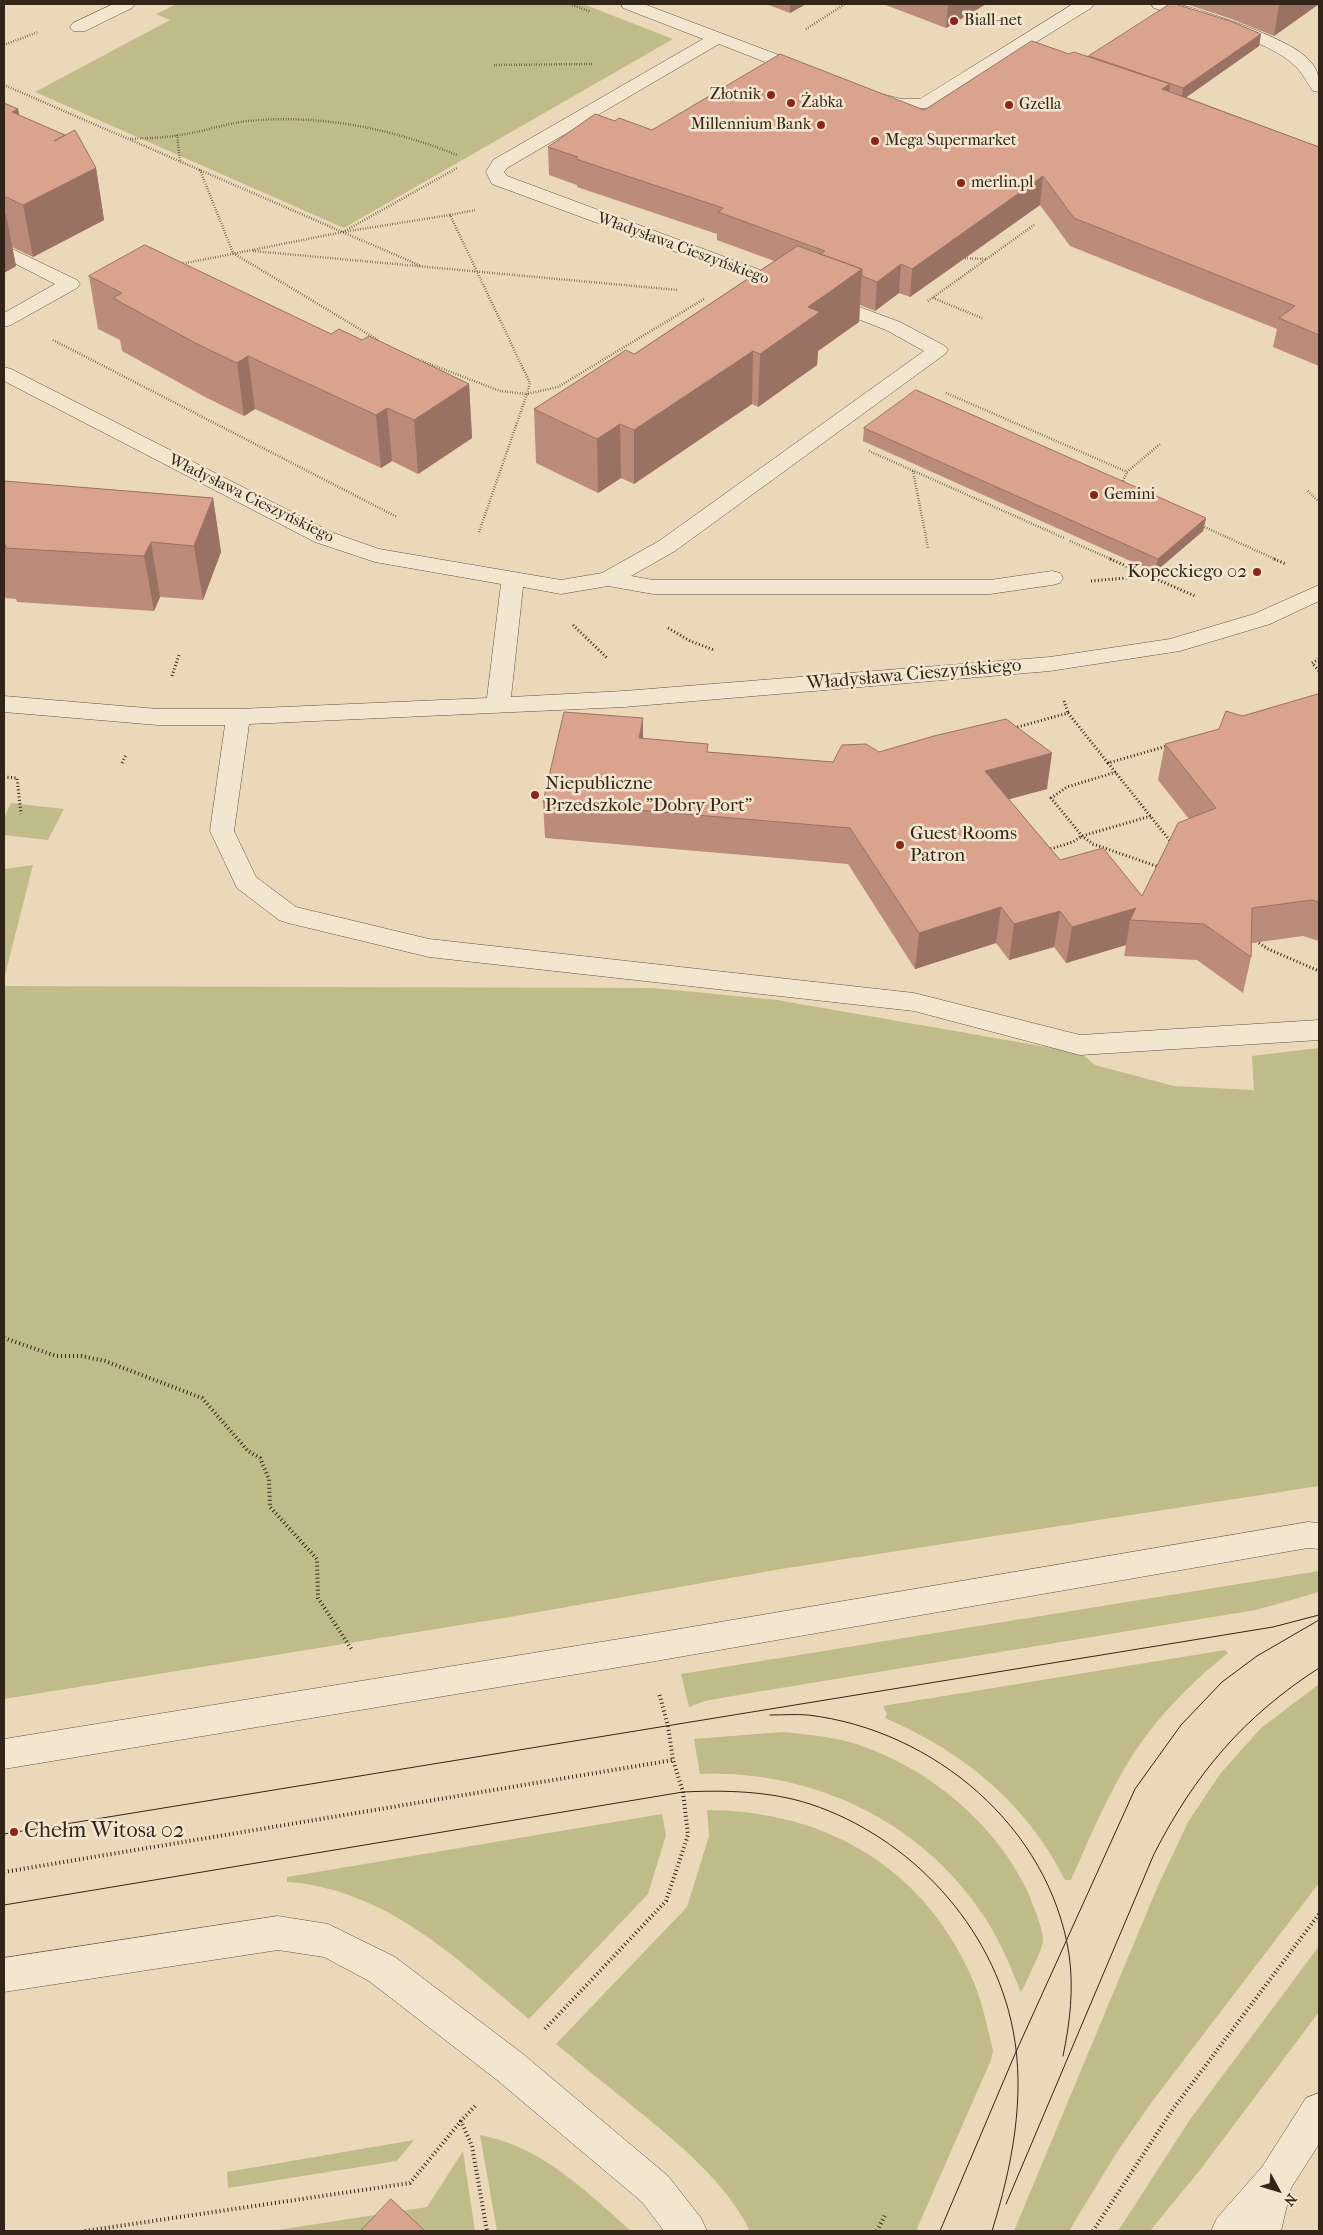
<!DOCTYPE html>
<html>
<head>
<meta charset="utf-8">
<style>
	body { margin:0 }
	#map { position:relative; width:1323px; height:2235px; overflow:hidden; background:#ebd8b8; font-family:"IM FELL French Canon",serif }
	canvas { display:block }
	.frame { position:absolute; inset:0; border:5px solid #322517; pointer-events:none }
	.north { position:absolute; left:1253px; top:2165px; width:50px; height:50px; -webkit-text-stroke:4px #f2e6d1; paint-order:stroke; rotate:129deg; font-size:14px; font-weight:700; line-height:20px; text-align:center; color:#322517 }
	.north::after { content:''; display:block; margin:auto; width:18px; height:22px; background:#322517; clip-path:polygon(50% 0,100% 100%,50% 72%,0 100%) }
</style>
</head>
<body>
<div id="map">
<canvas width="1323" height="2235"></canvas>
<div class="frame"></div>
<div class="north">N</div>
</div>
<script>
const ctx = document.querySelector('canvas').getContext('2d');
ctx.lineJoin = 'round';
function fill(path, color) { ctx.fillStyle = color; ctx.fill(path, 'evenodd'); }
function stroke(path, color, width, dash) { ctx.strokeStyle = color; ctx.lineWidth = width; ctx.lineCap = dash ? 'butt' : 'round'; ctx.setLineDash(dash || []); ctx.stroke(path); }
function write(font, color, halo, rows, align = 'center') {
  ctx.font = font + ' "IM FELL French Canon",serif'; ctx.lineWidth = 5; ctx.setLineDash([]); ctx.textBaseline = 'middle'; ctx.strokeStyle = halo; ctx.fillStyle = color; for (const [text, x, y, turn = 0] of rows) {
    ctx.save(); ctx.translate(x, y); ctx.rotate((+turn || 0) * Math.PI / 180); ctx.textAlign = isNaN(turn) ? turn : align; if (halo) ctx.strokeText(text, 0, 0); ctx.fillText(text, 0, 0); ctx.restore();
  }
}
fill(new Path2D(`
	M177 4H583L673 39 344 228 35 92 170 20 156 14Z
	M11 803 64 809 48 840 4 835V818Z
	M33 865 4 979V869Z
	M4 986 653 988 777 1000 1081 1053 1095 1065 1174 1086 1254 1090 1252 1056 1319 1048V1486L781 1569 510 1617 4 1699Z
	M1319 1571V1592L1256 1610 744 1694 705 1701 689 1707 681 1674Z
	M1225 1650 1228 1653C1187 1686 1148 1726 1122 1773 1102 1807 1087 1844 1071 1880H1065C1025 1802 965 1753 885 1718L887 1714 883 1706Z
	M1319 1684V1883L1154 2099 1117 2152 1069 2231H1014L1157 1888 1188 1822 1220 1774 1261 1728Z
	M782 1732C804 1734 825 1736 846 1741 921 1762 993 1819 1027 1890 1031 1900 1044 1930 1043 1940 1043 1949 1025 1983 1021 1993 1011 1967 1000 1941 985 1918 924 1822 812 1769 700 1774L694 1739Z
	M707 1810C829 1811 928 1870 975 1985 983 2006 988 2029 993 2051L991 2060 916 2231H750C725 2181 679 2144 636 2109 610 2088 583 2066 556 2044L687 1907 709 1836Z
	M662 1814 666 1835 648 1894 529 2019C457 1959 386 1889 287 1882V1877Z
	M1319 1946V2012L1200 2170 1150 2231H1118L1191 2118Z
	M480 2135C541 2146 586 2191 631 2231H497Z
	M414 2140 397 2161 228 2188 227 2172Z
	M463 2151 475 2231H271L427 2207Z`), '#c0bc89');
const minor = new Path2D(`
	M113 4H135L132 8 85 31H73L70 27 73 23Z
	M621 4H644L813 68 816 72 813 76 807 77 801 76 719 44 507 168 504 172 507 176 900 322 945 346 948 350 945 354 675 551 631 576 653 580H990L1052 571 1060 573 1063 578 1060 583 1052 585 990 594H653L608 586 561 594 523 587 511 697 624 691 1050 657 1170 639 1254 614 1319 585V601L1270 624 1180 651 1050 671 624 707 249 724 234 831 256 877 296 907 429 939 914 993 1080 1035 1319 1020V1040L1080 1055 914 1011 429 957 288 923 279 920 237 888 210 831 225 725H158L4 712V696L158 709H238L487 698 501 584 375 562 315 542 4 381V367L11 369 331 532 379 549 561 580 602 573 659 541 924 351 886 330 863 321 492 184 486 172 493 160 703 39 623 8Z
	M1073 4H1094L1091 8 930 108 902 109 867 101 864 97 867 93 873 92 902 99H920Z
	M1151 4C1159 3 1170 2 1178 4 1207 12 1293 39 1310 61 1319 71 1319 79 1319 92L1313 91C1307 83 1302 72 1295 66 1268 39 1191 20 1154 8Z
	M4 245 77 280 80 284 77 288 11 325 4 327V313L55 284 4 258Z
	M1308 1522 1319 1523V1549L1308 1548 650 1662 4 1769V1739L650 1634Z
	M278 1916 328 1924 395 1957 523 2054 668 2176 701 2218 707 2231H664L642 2202 497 2080 369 1981 324 1957 278 1950 4 1992V1958Z
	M1319 2093V2144L1291 2188 1281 2231H1211L1217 2218 1262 2167 1306 2098Z`);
stroke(minor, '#60523f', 1);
stroke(new Path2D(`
	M570 4 591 12
	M806 29 845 4
	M4 45 38 32
	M494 65 592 64
	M4 85 421 266
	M177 135 180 161
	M130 139C147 138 163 138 180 135 202 132 224 124 247 121 320 114 390 128 457 155
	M200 170 233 253 378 340
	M450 215 476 210
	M343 232 450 215 530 383 527 394 500 391 417 359
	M253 251 678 290
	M960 258 987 259
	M181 264 343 232 457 168
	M933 298 982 318
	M928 301 1034 225
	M53 340 397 517
	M946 393 1127 472 1160 444
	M869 451 1064 538
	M913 471 928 548
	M1122 483 1127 472
	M1308 491 1319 502
	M1200 525 1277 560
	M479 532 527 394 558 387 704 299
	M1070 541 1113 560`), '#322517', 2.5, [0.5, 2]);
stroke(new Path2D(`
	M1110 559 1195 596
	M1274 559 1286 564
	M1091 581 1149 576
	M573 625 607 658
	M668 628 690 641 714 650
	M1319 659 1312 663 1319 671
	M172 676 179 655
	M1064 701 1068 713
	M1014 728 1068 713 1108 763 1167 746
	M122 763 126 755
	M1108 763 1171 842
	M1116 772 1067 787 1051 798 1082 836 1093 844 1159 867
	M4 777 17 778 21 814
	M1047 850 1073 842 1082 836 1151 816
	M1256 941 1268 949 1319 971`), '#322517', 3, [1, 2.5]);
stroke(new Path2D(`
	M4 1338 56 1356H81L105 1361 202 1398 248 1451 260 1458 269 1479 270 1507 317 1559 318 1598 352 1650
	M4 1872 673 1760
	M545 2029 666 1901 688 1835 683 1792 673 1760 668 1726 659 1693
	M475 2106 461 2121 472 2146 487 2231
	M85 2231 410 2183 461 2121
	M877 2231 885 2215
	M1093 2231 1173 2109 1319 1914`), '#322517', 4, [1, 3]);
fill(minor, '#f2e6d1');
stroke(new Path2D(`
	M770 1715C783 1715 795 1714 808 1715 934 1730 1049 1827 1069 1954 1074 1988 1070 2023 1063 2056
	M4 1834 1273 1627 1319 1615
	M4 1905 683 1792C725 1790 770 1791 810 1804 910 1837 993 1926 1013 2030 1026 2096 1012 2167 992 2231
	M1006 2204 1154 1854C1195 1774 1243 1717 1319 1668
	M940 2231 1015 2054 1135 1789 1181 1725 1222 1682 1257 1656 1319 1620`), '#322517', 1);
fill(new Path2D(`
	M766 4H806L790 13Z
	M883 4H986L946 28Z
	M1186 4H1319L1274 36 1229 18Z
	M1261 34 1259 46 1186 97 1319 147V366L1273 347 1277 329 1070 246 1040 205 910 297 899 293 875 311 860 305 859 322 818 351 817 365 758 407 752 404 634 484 621 478 598 493 536 463 534 409 634 354 774 261 717 240V234L577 187V185L549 175 548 147 615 121 652 130 924 110 1069 54 1089 56Z
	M4 103 18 109 19 115 96 168 104 220 33 257 12 247 16 266 4 273Z
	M89 276 331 334 362 340 469 384 472 438 418 474 392 461 381 468 255 409 244 416 205 397 122 351 120 340 98 329Z
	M864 428 1206 518 1203 531 1155 572 863 441Z
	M4 481 213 498 221 552 203 600 160 597 154 611 17 602 16 599 4 598Z
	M1319 694V941L1303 936 1252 943 1251 957 1243 993 1197 960 1124 956 1126 945 1066 963 1054 947 1009 960 996 943 915 969 848 864 545 838 543 802 643 738 708 752 833 762 879 752 1047 789 1009 799 1060 860 1142 896 1189 819 1158 780 1165 744 1219 729 1242 716Z`), '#bb8c79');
fill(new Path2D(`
	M790 4H806L790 13Z
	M948 4H986L946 28Z
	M1279 4H1319L1274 36Z
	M1261 34 1259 46 1181 101 1183 88Z
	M1170 84 1166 112 1162 89Z
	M18 109 27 160 12 112Z
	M96 168 104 220 33 257 23 205Z
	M1043 176 1040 205 910 297 912 269Z
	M6 214 16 266 4 273V216Z
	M901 264 899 293 875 311 877 282Z
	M862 269 859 322 818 351 817 365 758 407 760 354 808 307Z
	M753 351 752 404 634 484V430Z
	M248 356 255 409 244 416 237 363Z
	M469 384 472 438 418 474 414 420Z
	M387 408 392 461 381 468 376 415Z
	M620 424 621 478 598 493 597 439Z
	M213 498 221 552 203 600 194 546Z
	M1206 518 1203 531 1155 572 1158 559Z
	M151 542 160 597 154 611 144 556Z
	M643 718V754L639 738Z
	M1052 753 1047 789 980 807 985 771Z
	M1001 907 996 943 915 969 919 933Z
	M1136 908 1130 920 1126 945 1066 963 1072 927Z
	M1060 911 1054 947 1009 960 1014 924Z`), '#997263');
const building = new Path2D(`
	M1170 4H1175L1230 21 1261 34 1183 88 1089 56Z
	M1032 41 1069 54 1074 52 1170 84 1162 89 1319 147V335L1279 318 1295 306 1074 218 1043 176 912 269 901 264 877 282 862 276V269L820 254 825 251 718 212 723 208 576 159 578 157 548 147 595 114 615 121 619 118 652 130 780 54 924 110Z
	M4 103 18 109 12 112 65 135 54 141 75 130 96 168 23 205 4 196V166L5 165 4 164Z
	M145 245 331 334 339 329 362 340 369 336 469 384 414 420 387 408 376 415 248 356 237 363 197 344 113 298 122 293 89 276Z
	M798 246 862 269 808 307 820 312 760 354 753 351 634 430 620 424 597 439 534 409 626 350 634 354Z
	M916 390 1206 518 1158 559 864 428Z
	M4 481 213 498 194 546 151 542 144 556 5 548 6 545H4Z
	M1319 694V902L1312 900 1252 908 1251 957 1204 924 1130 920 1136 908 1072 927 1060 911 1014 924 1001 907 919 933 850 828 543 802 564 712 643 718 639 738 708 744 707 752 833 762 842 745 866 744 879 752 934 736 1006 719 1052 753 985 771 1060 860 1103 848 1142 896 1178 823 1216 808 1165 744 1219 729 1226 711 1242 716Z
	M391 2199 425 2231H361Z`);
fill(building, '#daa38d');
stroke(building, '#997263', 1);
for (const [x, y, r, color] of [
	[954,21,5,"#8f2418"],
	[771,95,5,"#8f2418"],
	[791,103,5,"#8f2418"],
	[1009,105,5,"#8f2418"],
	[821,125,5,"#8f2418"],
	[875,141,5,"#8f2418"],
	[961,183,5,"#8f2418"],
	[1094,495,5,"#8f2418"],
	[1257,572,5,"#8f2418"],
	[535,795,5,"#8f2418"],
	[900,845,5,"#8f2418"],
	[14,1832,5,"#8f2418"]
]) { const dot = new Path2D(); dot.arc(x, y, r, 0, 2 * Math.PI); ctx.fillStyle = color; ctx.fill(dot); stroke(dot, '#f2e6d1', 2); }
write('16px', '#322517', '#f2e6d1', [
	["Biall-net",964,21],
	["Złotnik",761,95,"right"],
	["Żabka",801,103],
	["Gzella",1019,105],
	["Millennium Bank",811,125,"right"],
	["Mega Supermarket",885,141],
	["merlin.pl",971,183],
	["Gemini",1104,495]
], 'left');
write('16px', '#322517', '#f2e6d1', [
	["Władysława Cieszyńskiego",683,249,20],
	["Władysława Cieszyńskiego",251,499,26]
]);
write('19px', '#322517', '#f2e6d1', [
	["Kopeckiego 02",1247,572,"right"],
	["Niepubliczne",545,784],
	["Przedszkole \"Dobry Port\"",545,806],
	["Guest Rooms",910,834],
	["Patron",910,856]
], 'left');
write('19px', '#322517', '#f2e6d1', [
	["Władysława Cieszyńskiego",914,675,-5]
]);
write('22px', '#322517', '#f2e6d1', [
	["Chełm Witosa 02",24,1832]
], 'left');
</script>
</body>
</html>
